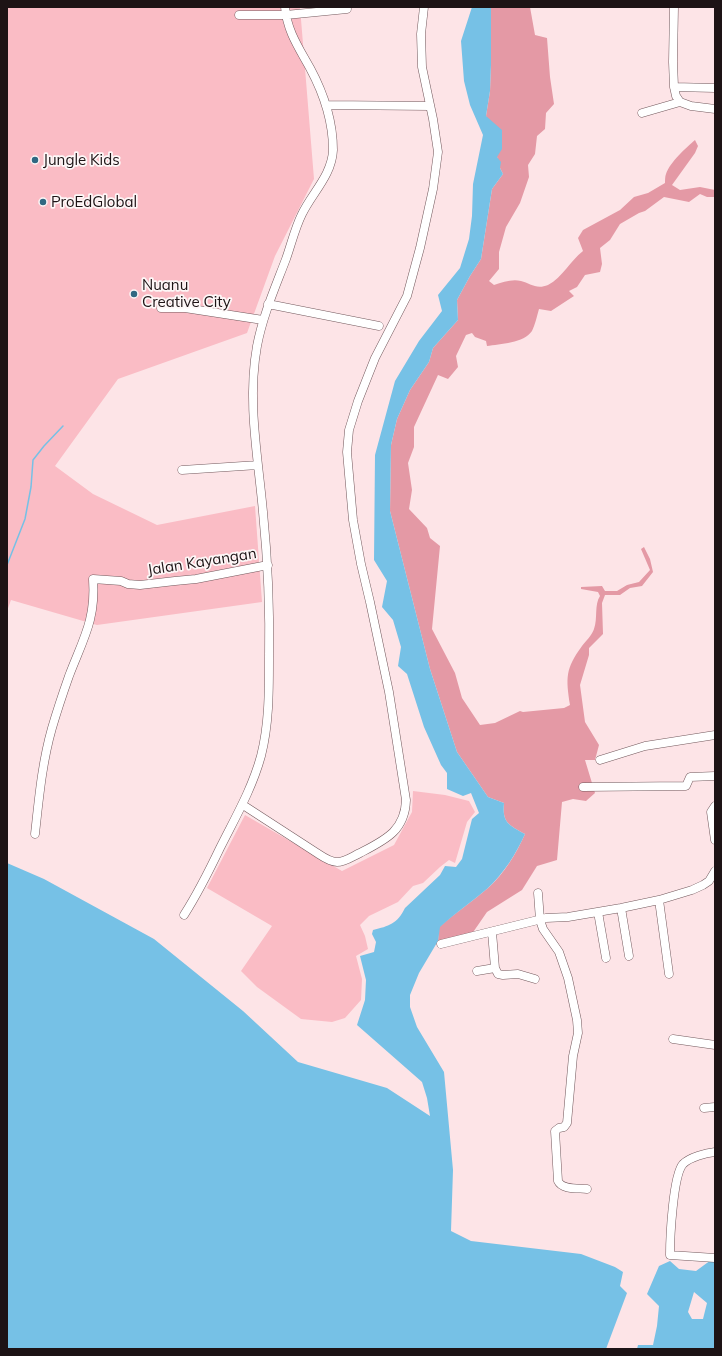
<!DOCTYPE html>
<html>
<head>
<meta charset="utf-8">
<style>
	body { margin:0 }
	#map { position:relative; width:722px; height:1356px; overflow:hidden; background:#fde4e7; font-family:Mulish,sans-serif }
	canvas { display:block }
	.frame { position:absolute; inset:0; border:8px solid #1d1315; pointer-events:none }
</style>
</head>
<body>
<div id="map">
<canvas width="722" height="1356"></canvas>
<div class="frame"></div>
</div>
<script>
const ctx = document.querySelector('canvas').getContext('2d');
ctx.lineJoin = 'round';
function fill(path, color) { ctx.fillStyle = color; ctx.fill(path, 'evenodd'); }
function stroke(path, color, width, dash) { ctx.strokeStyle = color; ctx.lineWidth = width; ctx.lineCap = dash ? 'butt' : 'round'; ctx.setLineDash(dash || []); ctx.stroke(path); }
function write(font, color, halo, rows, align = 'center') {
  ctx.font = font + ' Mulish,sans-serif'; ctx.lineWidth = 3.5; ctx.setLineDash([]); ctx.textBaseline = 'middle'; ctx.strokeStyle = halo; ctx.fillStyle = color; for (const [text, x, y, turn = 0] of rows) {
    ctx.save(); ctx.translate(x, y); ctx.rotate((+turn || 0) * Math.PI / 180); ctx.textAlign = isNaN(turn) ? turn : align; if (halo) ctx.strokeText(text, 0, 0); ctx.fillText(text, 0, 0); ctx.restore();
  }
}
fill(new Path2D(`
	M7 7H300L314 179 275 256 247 333 118 379 55 466 93 494 157 525 255 506 262 602 97 625 11 600 7 611Z
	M413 791 445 795 469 801 475 812 467 822 455 863 449 860 440 867 423 883 413 886 398 902 369 916 360 925 365 936 368 949 356 956 362 979 361 1000 345 1018 332 1022 301 1019 257 987 241 971 272 926 207 888 245 815 342 871 394 845 412 812Z`), '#fabcc5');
fill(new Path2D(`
	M491 7H530L535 35 547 38 550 77 554 104 546 113 545 129 537 136 535 154 528 165 529 177 520 203 506 227 499 252V269L489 281 494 285C503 282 512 279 521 281 530 283 536 290 548 285 563 277 570 261 583 251L578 238 583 230 620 210 634 197 648 193 665 183C665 181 665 176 666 174 670 162 686 148 695 140L698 146 695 153 672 185 680 190 700 187 715 190V197H707L700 194 689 202 664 197 645 211 639 213 620 224 610 240 600 248 602 264 600 272 585 275 577 287 569 291 574 296 551 311 539 309C537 316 535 325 532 331 524 343 500 344 487 346L486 341 475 337 472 333 466 335 456 356 458 367 448 379 438 375 414 427V447L408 463 412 490 409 509 427 528 430 538 440 546 432 629 455 673 462 698 480 725 495 723 520 711 523 712 564 708 570 705C566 678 565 669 582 646 586 641 592 635 594 629 598 618 594 605 600 596L598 592 581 589V587L602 586 605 591H617L627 585 639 582 650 570 641 549 644 547 650 559 653 572 642 586 630 588 620 595H605L602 603 603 634 589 648V655L580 685 585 722 599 745 595 760H585L595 793 586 801 573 799 562 802 557 860 537 866 522 890 487 912 467 941 440 947 438 941 439 927C455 913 472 902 488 888 504 874 516 854 525 834 509 825 502 823 504 803L488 797 457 752 430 669 390 511 391 445 397 419 410 390 429 362 433 348 458 320 457 300 470 276 481 259 492 189 503 174 500 168 486 116 490 91 491 65Z`), '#e499a5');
fill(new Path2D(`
	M472 7H491V65L490 91 486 116 502 130V149L497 157 501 162 500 168 503 174 492 189 481 259 470 276 457 300 458 320 433 348 429 362 410 390 397 419 391 445 390 511 430 669 457 752 488 797 504 803C502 823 509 825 525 834 516 854 504 873 488 888 472 902 455 913 440 927L438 941 419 973 410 995V1007L417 1027 444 1072 453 1170 451 1231 471 1241 581 1254 615 1267 623 1272 620 1286 627 1293 606 1349H7V863L44 879 154 939 243 1011 298 1062 387 1088 430 1116 427 1098 422 1082 357 1025 365 1000 366 980 360 956 374 952 376 942 372 934 373 930C389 926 397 924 405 908L440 875 445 866 456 867 462 859 472 819 479 813 471 793 463 796 447 789V773L441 765 424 727 407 674 398 666 401 647 393 620 382 607 387 581 374 560 375 455 395 381 419 341 442 311 438 295 460 268 469 239 472 216 473 184 483 135 470 105 464 81 461 41Z
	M711 1260 715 1261V1349H637L638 1345H653L657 1326 659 1306 647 1294 659 1266 670 1261 679 1269 696 1271ZM694 1292 707 1303 703 1319H692L688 1312Z`), '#76c1e6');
stroke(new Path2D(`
	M7 565 25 519 31 487 33 460 44 446 63 426`), '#76c1e6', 1.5);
const minor = new Path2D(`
	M674 7 673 62 674 87 676 96 680 102
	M239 15H286L347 9
	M674 87 715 88
	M327 105 430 106
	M642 113 680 102 691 106 715 109
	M268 304 379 326
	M161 308H185L263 320
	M182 470 258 465
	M600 760 645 746 715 735
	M583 787 686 786 690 777 715 776
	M243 805 317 853C323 857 330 862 337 862 345 862 353 856 360 853 385 840 405 831 406 800L389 692 370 602 361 564 353 520 347 452 349 430 358 401 375 358 407 296 420 248 433 189 438 152 433 119 422 67 421 34 424 7
	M715 806 711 812 715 840
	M35 834C39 798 42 763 52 728 57 711 63 693 69 676 83 639 96 620 93 579L121 581 128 584 140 585 175 581 196 579 268 565
	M538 893 540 920 543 929 559 952 568 978 577 1020 578 1033 573 1056 567 1123 564 1127 559 1128 555 1131 558 1181C562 1190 578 1188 587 1189
	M659 900 669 974
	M621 908 629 956
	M598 912 606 958
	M184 915C198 893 209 871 220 848 235 818 252 789 261 756 269 725 269 692 269 661 270 611 268 562 263 512 258 456 247 402 257 346 263 315 275 288 286 259 291 245 295 228 302 214 312 193 332 175 333 150 333 121 324 94 310 68 299 48 287 31 285 7
	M492 932 495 968 498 974 503 975 518 974 535 979
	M441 944 546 918 568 917 621 908 659 900 692 890 703 885 709 881 715 871
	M477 971 495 968
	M673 1039 715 1045
	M704 1108 715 1107
	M715 1152C706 1153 690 1157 683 1164 673 1175 670 1238 670 1255L715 1258`);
stroke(minor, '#73595d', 9);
stroke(minor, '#fff', 8);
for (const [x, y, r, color] of [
	[35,160,4,"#306882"],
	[43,202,4,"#306882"],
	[134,294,4,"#306882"]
]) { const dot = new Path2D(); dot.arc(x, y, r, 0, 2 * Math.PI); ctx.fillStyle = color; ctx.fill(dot); stroke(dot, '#fdf7f7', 1.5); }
write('15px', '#1d1315', '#fdf7f7', [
	["Jungle Kids",43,160],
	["ProEdGlobal",51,202],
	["Nuanu",142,285],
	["Creative City",142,302]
], 'left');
write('15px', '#1d1315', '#fdf7f7', [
	["Jalan Kayangan",202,562,-9]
]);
</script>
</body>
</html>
